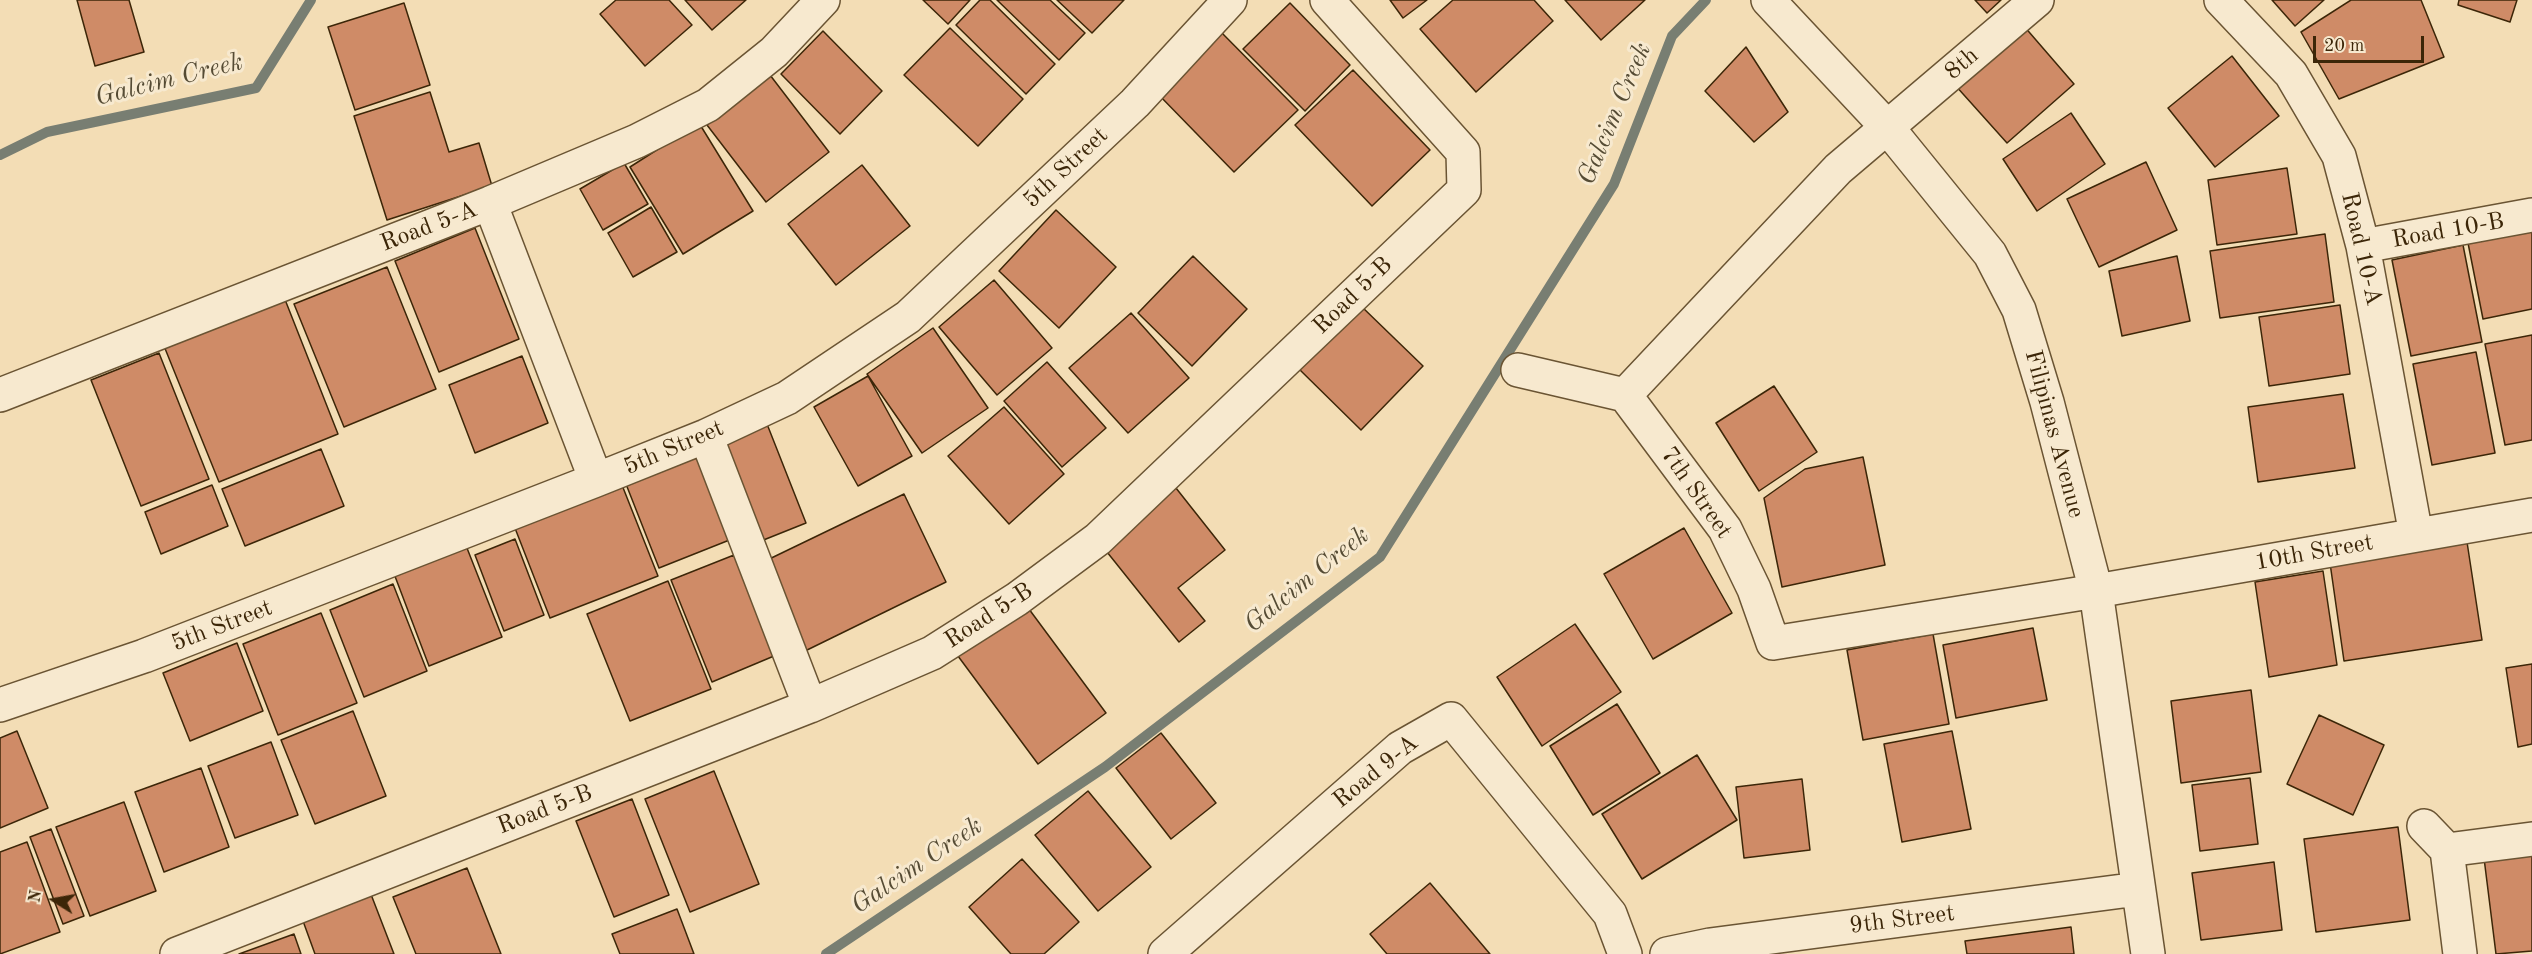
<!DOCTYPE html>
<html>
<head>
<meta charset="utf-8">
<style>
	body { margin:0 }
	#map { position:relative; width:2532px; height:954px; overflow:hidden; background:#f3ddb5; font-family:"Old Standard TT",serif }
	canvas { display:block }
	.north { position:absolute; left:24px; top:870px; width:60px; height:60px; -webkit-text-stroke:4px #f7e9cf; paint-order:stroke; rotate:281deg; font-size:16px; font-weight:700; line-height:24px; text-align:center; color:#3c2608 }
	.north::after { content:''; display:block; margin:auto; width:21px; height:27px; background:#3c2608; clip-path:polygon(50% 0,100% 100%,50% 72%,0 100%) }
	.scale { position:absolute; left:2313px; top:36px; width:111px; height:27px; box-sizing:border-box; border:3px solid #3c2608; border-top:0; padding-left:8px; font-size:18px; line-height:21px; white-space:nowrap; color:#3c2608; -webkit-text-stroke:4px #f7e9cf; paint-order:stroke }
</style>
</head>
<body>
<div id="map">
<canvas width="2532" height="954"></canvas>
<div class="north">N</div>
<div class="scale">20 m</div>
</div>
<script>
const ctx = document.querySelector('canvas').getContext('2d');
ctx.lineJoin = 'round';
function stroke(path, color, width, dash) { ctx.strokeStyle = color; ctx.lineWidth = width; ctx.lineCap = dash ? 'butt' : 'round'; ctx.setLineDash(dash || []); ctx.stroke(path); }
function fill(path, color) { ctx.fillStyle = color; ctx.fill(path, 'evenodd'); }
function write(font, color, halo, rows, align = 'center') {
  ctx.font = font + ' "Old Standard TT",serif'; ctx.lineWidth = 6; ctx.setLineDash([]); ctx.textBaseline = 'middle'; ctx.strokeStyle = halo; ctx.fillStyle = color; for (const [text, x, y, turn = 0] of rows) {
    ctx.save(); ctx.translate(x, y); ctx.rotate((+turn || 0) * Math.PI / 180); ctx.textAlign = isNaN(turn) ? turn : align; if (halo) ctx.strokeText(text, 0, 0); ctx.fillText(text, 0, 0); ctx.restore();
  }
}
stroke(new Path2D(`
	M0 155 47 132 256 88 311 0
	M826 954 1105 767 1380 557 1614 184 1672 36 1706 0`), '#787e72', 10);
const building = new Path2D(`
	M77 0H129L144 52 95 66Z
	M616 0H669L692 25 645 66 600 14Z
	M685 0H746L712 30Z
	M923 0H970L948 24Z
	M980 0H990L1055 64 1026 94 956 25Z
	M997 0H1050L1085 33 1059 60Z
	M1057 0H1124L1092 33Z
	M1390 0H1427L1403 18Z
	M1453 0H1534L1553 21 1476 92 1420 29Z
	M1565 0H1645L1601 40Z
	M1975 0H2001L1987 13Z
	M2272 0H2324L2295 26Z
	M2351 0H2421L2444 57 2339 99 2301 32Z
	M2459 0H2517L2510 22 2458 5Z
	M404 3 430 85 355 110 328 27Z
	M1290 3 1350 65 1305 111 1243 49Z
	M2023 25 2074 84 2007 143 1955 85Z
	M950 28 1023 99 978 146 904 75Z
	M823 31 882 91 840 134 781 74Z
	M1220 31 1298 110 1234 172 1157 93Z
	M1746 47 1788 112 1754 142 1705 91Z
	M2232 56 2279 116 2215 167 2168 108Z
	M1353 70 1430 150 1372 206 1295 125Z
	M770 75 829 152 766 202 707 125Z
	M430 92 449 152 479 143 492 186 387 220 354 116Z
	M2071 113 2105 164 2037 211 2003 159Z
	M699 123 753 211 683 254 630 167Z
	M2146 162 2177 230 2099 267 2067 199Z
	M624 163 648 204 603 230 580 189Z
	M862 165 910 226 836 285 788 224Z
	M2287 168 2297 234 2217 245 2208 180Z
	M651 207 677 252 633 277 608 233Z
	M1056 210 1116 267 1059 328 999 271Z
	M475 228 519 339 439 372 395 261Z
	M2532 231V309L2483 319 2468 243Z
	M2325 234 2334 302 2220 318 2210 251Z
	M2463 245 2482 342 2411 356 2392 260Z
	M1193 256 1247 309 1192 366 1138 313Z
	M2177 256 2190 321 2122 336 2109 271Z
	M387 267 436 389 344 427 294 304Z
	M994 280 1052 348 997 395 939 327Z
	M284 297 338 434 219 482 164 346Z
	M2340 305 2350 374 2269 386 2259 317Z
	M1361 306 1423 366 1361 430 1299 369Z
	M1131 313 1189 378 1128 433 1069 368Z
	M933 328 988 408 922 453 867 374Z
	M2532 335V440L2505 445 2485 344Z
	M2476 352 2495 453 2432 465 2413 364Z
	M159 353 209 479 141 506 91 380Z
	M522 356 548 423 475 453 449 385Z
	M1047 362 1106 428 1062 467 1004 401Z
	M868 376 912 456 858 486 814 407Z
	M1774 386 1817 452 1759 491 1716 423Z
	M2343 394 2355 468 2258 482 2248 407Z
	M1004 407 1064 474 1009 524 948 456Z
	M767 424 806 523 751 545 712 446Z
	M702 448 737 537 659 568 624 479Z
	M321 449 344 506 245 546 222 489Z
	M1863 457 1885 565 1782 587 1764 498 1805 469Z
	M620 480 658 576 550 618 513 523Z
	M1172 483 1225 550 1178 588 1205 621 1179 642 1099 542Z
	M212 485 228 526 161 554 145 512Z
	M904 494 946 582 803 652 761 563Z
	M1684 528 1732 613 1653 659 1604 574Z
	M515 539 544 615 504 631 475 555Z
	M2467 542 2482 640 2344 661 2330 563Z
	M465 543 502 637 429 666 393 571Z
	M734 555 774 656 712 682 671 580Z
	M2323 571 2337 665 2269 677 2255 582Z
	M668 581 711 689 630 721 587 614Z
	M393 584 427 671 364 697 330 610Z
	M1023 601 1106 713 1038 764 955 652Z
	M321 613 357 703 278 735 243 644Z
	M1575 624 1621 692 1542 746 1497 677Z
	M2033 628 2047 700 1956 718 1943 645Z
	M1933 634 1949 724 1863 740 1847 650Z
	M237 643 263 711 190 741 163 673Z
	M2532 664V744L2518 747 2506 668Z
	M2251 690 2261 772 2181 783 2171 701Z
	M1617 704 1660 773 1593 815 1550 746Z
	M353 711 386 796 315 824 281 740Z
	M2319 715 2384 745 2353 815 2287 784Z
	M17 731 48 808 0 828V738Z
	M1952 731 1971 829 1902 842 1884 744Z
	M1161 733 1216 803 1171 839 1116 768Z
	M271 742 298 815 235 838 208 766Z
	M1697 755 1737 820 1642 879 1602 814Z
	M201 768 229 847 164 872 135 792Z
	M714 771 759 884 690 912 645 799Z
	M2250 778 2258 844 2200 851 2192 785Z
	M1802 779 1810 850 1744 858 1736 787Z
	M1088 791 1151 867 1098 911 1035 835Z
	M632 799 669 895 614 917 576 821Z
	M124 802 156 891 90 916 56 827Z
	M2398 827 2410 920 2316 932 2304 839Z
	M51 829 84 916 63 924 30 837Z
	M27 842 60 932 0 954V852Z
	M2532 843V951L2496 954 2483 850Z
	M1022 859 1079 922 1044 954H1011L969 907Z
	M2274 862 2282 930 2201 940 2192 873Z
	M467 868 501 954H416L393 897Z
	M1430 883 1490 954H1387L1370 934Z
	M367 884 394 954H315L299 910Z
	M677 909 694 954H620L612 934Z
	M2071 927 2074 954H1967L1965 941Z
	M294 934 301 954H239Z`);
fill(building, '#cf8b67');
stroke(building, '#3c2608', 1.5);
const minor = new Path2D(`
	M1768 0 1887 127 1990 254 2019 310 2047 402 2096 591 2148 954
	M2221 0 2291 74 2339 156 2363 246 2416 535
	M490 203 596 480
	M2363 246 2532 215
	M1518 370 1625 395
	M0 395 490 203 637 141 708 105 774 52 823 0
	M1625 395 1725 529 1754 589 1773 643 2096 591 2532 515
	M1625 395 1838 169 2037 0
	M706 436 810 706
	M0 705 144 656 596 480 706 436 787 398 908 317 1135 103 1230 0
	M2424 826 2447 850 2460 954
	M2447 850 2532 839
	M177 954 810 706 932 653 1017 599 1098 539 1464 190 1463 152 1327 0
	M1165 954 1400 748 1451 719 1610 914 1625 954
	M1667 954 1710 945 2138 889`);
stroke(minor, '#6a5433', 36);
stroke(minor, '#f7e9cf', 33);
write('24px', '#3c2608', '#f7e9cf', [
	["8th",1962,64,-40],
	["5th Street",1066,168,-43],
	["Road 5-A",429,227,-21],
	["Road 10-B",2448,231,-10],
	["Road 10-A",2361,249,77],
	["Road 5-B",1353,296,-44],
	["Filipinas Avenue",2054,434,75],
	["5th Street",674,448,-23],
	["7th Street",1696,493,55],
	["10th Street",2314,553,-10],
	["Road 5-B",989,616,-33],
	["5th Street",222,626,-21],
	["Road 9-A",1376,772,-39],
	["Road 5-B",545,810,-21],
	["9th Street",1902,920,-7]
]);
write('italic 26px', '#554b34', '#f7e9cf', [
	["Galcim Creek",169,80,-14],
	["Galcim Creek",1615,114,-67],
	["Galcim Creek",1307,580,-39],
	["Galcim Creek",917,866,-34]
]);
</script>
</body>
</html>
